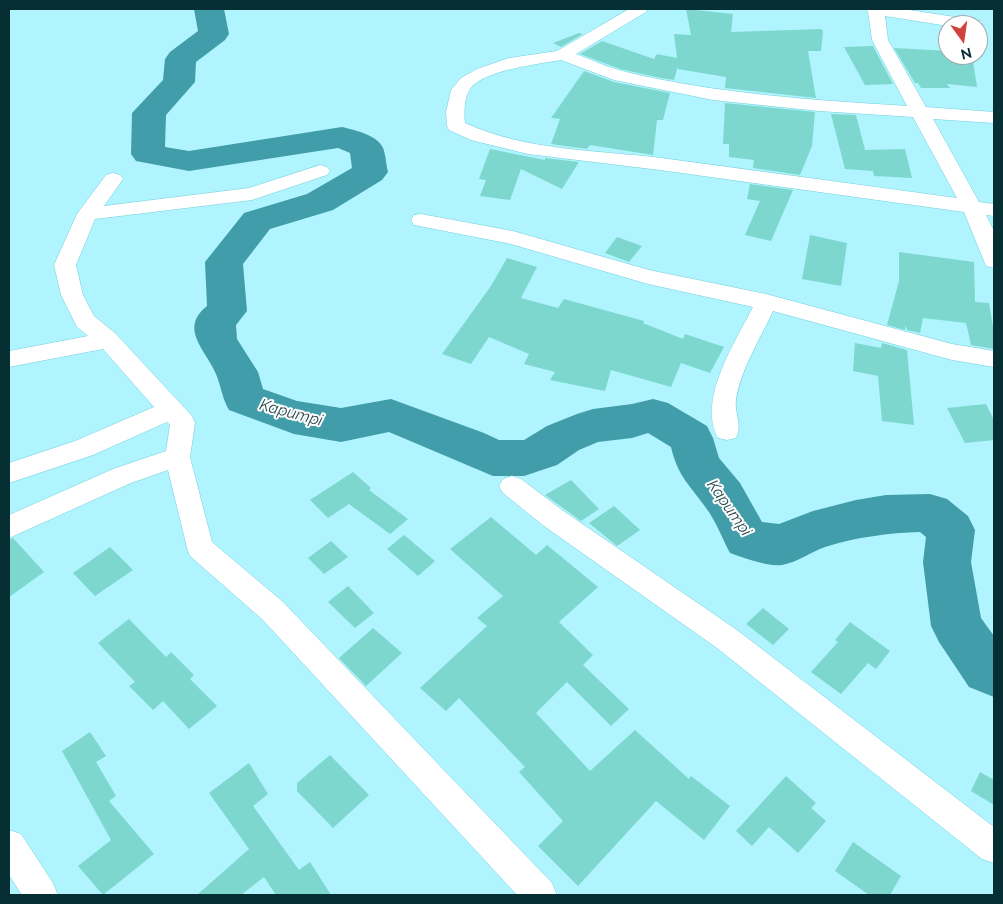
<!DOCTYPE html>
<html>
<head>
<meta charset="utf-8">
<style>
	body { margin:0 }
	#map { position:relative; width:1003px; height:904px; overflow:hidden; background:#aff4fe; font-family:Raleway,sans-serif }
	canvas { display:block }
	.frame { position:absolute; inset:0; border:10px solid #062f34; pointer-events:none }
	.north { position:absolute; left:938px; top:15px; width:50px; height:50px; box-sizing:border-box; background:#fff; border:1px solid #9bacae; border-radius:50%; rotate:166deg; font-size:14px; font-weight:700; line-height:20px; text-align:center; color:#062f34 }
	.north::after { content:''; display:block; margin:auto; width:18px; height:22px; background:#d0423b; clip-path:polygon(50% 0,100% 100%,50% 72%,0 100%) }
</style>
</head>
<body>
<div id="map">
<canvas width="1003" height="904"></canvas>
<div class="frame"></div>
<div class="north">N</div>
</div>
<script>
const ctx = document.querySelector('canvas').getContext('2d');
ctx.lineJoin = 'round';
function fill(path, color) { ctx.fillStyle = color; ctx.fill(path, 'evenodd'); }
function stroke(path, color, width, dash) { ctx.strokeStyle = color; ctx.lineWidth = width; ctx.lineCap = dash ? 'butt' : 'round'; ctx.setLineDash(dash || []); ctx.stroke(path); }
function write(font, color, halo, rows, align = 'center') {
  ctx.font = font + ' Raleway,sans-serif'; ctx.lineWidth = 4; ctx.setLineDash([]); ctx.textBaseline = 'middle'; ctx.strokeStyle = halo; ctx.fillStyle = color; for (const [text, x, y, turn = 0] of rows) {
    ctx.save(); ctx.translate(x, y); ctx.rotate((+turn || 0) * Math.PI / 180); ctx.textAlign = isNaN(turn) ? turn : align; if (halo) ctx.strokeText(text, 0, 0); ctx.fillText(text, 0, 0); ctx.restore();
  }
}
fill(new Path2D(`
	M194 9H224L229 34 225 40 196 62 195 82 166 115 165 147 189 151 342 127C354 130 378 135 383 148 386 155 386 165 388 172L382 180 333 210 270 229 243 264 247 311 236 325 237 339 258 372 263 389 297 401 341 408 391 399 484 433 499 440H524L547 426 577 414 593 409 632 404 653 399 668 403 707 426 713 438 719 458 740 483 762 522 779 524 813 511 856 500 886 495 930 494 947 499 968 516 975 530 971 562 981 618 994 636V697L969 687 939 642 931 626 923 562 926 537 920 532C888 533 857 537 825 547 811 552 798 562 782 565 769 567 743 558 730 553 722 538 716 521 706 508 690 485 678 477 671 447L648 433 632 438 598 442 579 450 557 465 524 476H493L389 432 341 442 294 434 229 410C222 398 221 386 216 374 207 351 178 329 207 306L205 262 244 213 307 194 352 168 350 153 338 148 189 171 136 161 131 154 132 113 163 80 165 59 170 52 198 31Z`), '#409da9');
fill(new Path2D(`
	M686 9 733 14 731 32 821 29 823 31 821 51H808L816 98 725 88 726 77 678 69V66L674 80 661 78 620 69 580 54 602 41 654 59 657 54 677 58 674 34 691 35Z
	M579 33 583 34 561 47 553 43Z
	M871 46H873L893 84 865 85 844 47Z
	M894 48 948 51V55H972L977 87 947 84 950 88H921L918 83H915Z
	M584 71 614 82 670 93 663 120H657L653 155 590 145 587 149 551 144 560 119 551 118Z
	M725 103 815 112 812 146 800 175 753 168 754 160 729 157V144H723Z
	M831 114 856 115 865 150 905 149 912 178 874 176 873 171 845 169Z
	M490 149 545 160V158L579 162 562 189 521 169 510 200 480 196 486 180 479 179Z
	M750 184 793 190 771 241 745 235 760 201 747 199Z
	M810 235 847 243 841 286 802 279Z
	M617 237 642 246 629 262 605 253Z
	M899 252 974 262 975 302 989 303 994 333V349L971 345 966 323 923 318 920 333 907 330 905 325V330L887 325 899 281Z
	M507 258 537 267 521 298 558 308 564 299 644 321 643 323 683 339 685 334 724 347 710 373 681 363 671 387 611 370 605 391 550 380 555 372 524 364 529 354 489 337 471 364 442 354 491 286Z
	M855 343 881 348 882 343 907 350 914 425 882 421 878 376 853 371Z
	M986 404 994 420V440L965 443 947 408Z
	M353 472 371 488 369 490 408 519 390 534 349 504 328 518 310 500Z
	M571 480 599 509 581 521 545 495Z
	M614 506 640 530 617 546 589 523Z
	M491 517 536 555 547 545 598 587 559 622 593 655 583 665 629 709 611 726 567 682 536 713 590 771 635 730 689 779 691 776 730 806 704 840 656 801 578 886 538 846 563 821 519 772 525 767 459 698 446 711 420 688 487 626 477 618 503 596 450 549Z
	M404 535 435 561 418 576 387 549Z
	M13 538 44 572 9 597V540Z
	M331 541 348 557 324 574 308 558Z
	M110 547 133 570 95 596 73 573Z
	M348 586 374 613 355 628 328 602Z
	M763 608 789 629 773 645 746 624Z
	M129 619 166 657 171 652 194 675 190 679 217 706 189 729 163 701 153 710 129 686 135 682 98 643Z
	M850 622 890 651 876 669 868 663 841 694 811 672 838 642 835 640Z
	M373 628 402 653 366 686 339 658Z
	M90 732 106 756 96 762 116 796 109 801 154 854 103 895 78 866 111 840 62 751Z
	M330 755 369 795 333 828 297 791V783Z
	M249 763 268 794 253 806 299 870 310 862 331 895H276L264 877 241 895H197L249 849 209 793Z
	M980 772 994 780V805L971 791Z
	M786 776 816 803 811 808 826 821 798 853 769 827 752 846 736 831Z
	M853 842 901 876 890 895H869L835 871Z`), '#7ed7ce');
const minor = new Path2D(`
	M629 9H648L646 12 576 54C592 60 609 68 626 72 718 94 813 100 907 106L872 40 868 12 866 9H903L981 21 983 25 978 29V25L948 26 885 16 888 40 926 107 994 112V123L933 119 979 202 994 204V216L986 215 994 231V268L986 266 964 212 660 170 528 154 471 140 449 130 447 126 446 112 451 90 461 78 477 69 509 58 557 51ZM561 60 614 80 713 100 819 111 913 117 957 198C859 185 760 171 661 158 595 150 527 151 465 123 464 113 464 98 470 89 483 70 539 64 561 60Z
	M320 165 327 167 330 171 327 175 252 200 95 219 76 265 83 295 94 316 116 334 192 416 195 423 190 457 212 542 283 602 552 883 557 895H517L263 620 190 556 187 548 168 470 131 483 9 538V515L113 469 166 451 170 425 167 422 93 455 9 483V463L75 441 154 407 103 349 9 367V351L88 336 77 327 61 295 54 265 77 214 106 175 113 173 120 175 123 179 104 206 249 188Z
	M421 214 513 231 649 270 766 294 952 344 994 351V367L952 360 773 311C760 339 741 369 736 399 734 413 743 425 736 438L727 440 718 438C697 399 736 341 753 307L648 284 511 244 414 225 411 220 414 215Z
	M512 476 521 479 562 510 737 630 994 827V863L982 859 717 648 544 526 503 493 499 486 503 479Z
	M9 830 21 834 53 883 58 895H22L9 875Z`);
stroke(minor, '#75ceda', 1);
fill(minor, '#fff');
write('italic 16px', '#2c494d', '#fff', [
	["Kapumpi",291,413,15],
	["Kapumpi",729,508,55]
]);
</script>
</body>
</html>
